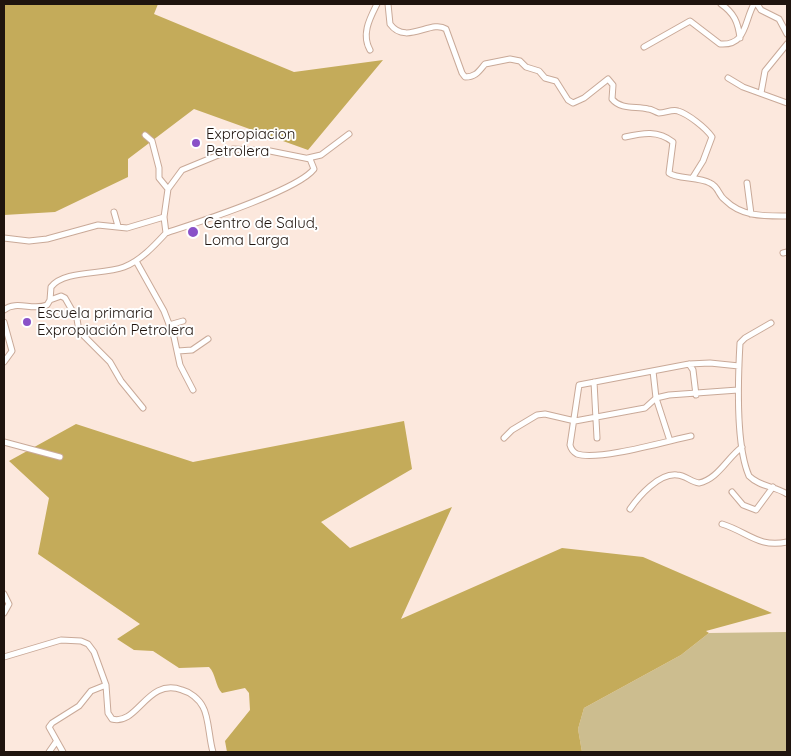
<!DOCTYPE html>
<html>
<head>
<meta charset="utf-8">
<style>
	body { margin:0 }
	#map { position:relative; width:791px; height:756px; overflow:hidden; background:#fce8dd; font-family:Quicksand,sans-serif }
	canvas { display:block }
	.frame { position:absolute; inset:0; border:5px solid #1f140e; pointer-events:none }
</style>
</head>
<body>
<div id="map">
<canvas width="791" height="756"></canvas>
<div class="frame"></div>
</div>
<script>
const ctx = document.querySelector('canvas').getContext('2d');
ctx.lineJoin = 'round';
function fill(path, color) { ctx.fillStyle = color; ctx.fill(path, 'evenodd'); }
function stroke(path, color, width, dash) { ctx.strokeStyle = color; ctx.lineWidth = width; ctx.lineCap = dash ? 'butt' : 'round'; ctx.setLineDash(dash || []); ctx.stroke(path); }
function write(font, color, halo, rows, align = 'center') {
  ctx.font = font + ' Quicksand,sans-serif'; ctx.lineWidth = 4; ctx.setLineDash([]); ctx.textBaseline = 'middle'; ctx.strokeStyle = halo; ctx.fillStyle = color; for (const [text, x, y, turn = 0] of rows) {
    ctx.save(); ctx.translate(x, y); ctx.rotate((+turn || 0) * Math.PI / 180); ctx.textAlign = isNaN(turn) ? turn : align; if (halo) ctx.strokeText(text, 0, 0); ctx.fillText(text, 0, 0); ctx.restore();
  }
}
fill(new Path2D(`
	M787 632V752H582L578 729 584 708 681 655 709 633Z`), '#ccbd8f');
fill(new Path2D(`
	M4 4H158L154 14 294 72 383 60 308 150 194 109 128 159V177L55 212 4 215Z
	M404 421 412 469 321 522 350 548 452 507 401 619 562 548 643 557 772 613 706 631 709 633 681 655 584 708 578 729 582 752H227L225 741 250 710 249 693 245 688 222 693C215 686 216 674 209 667L179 668 153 651 134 650 117 639 140 624 38 554 49 498 9 461 76 424 193 462Z`), '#c4ab5a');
const street = new Path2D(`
	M388 4 390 24C406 46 431 19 446 29L462 73 465 77C476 77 479 71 485 64L510 59 520 61 526 67 539 71 545 78 556 81 568 100 573 103 584 98 608 79 613 85 612 99C621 110 636 106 648 109 652 109 655 112 659 113 666 113 672 109 678 111 688 114 706 128 712 137L703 161 693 177
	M721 4C734 13 738 22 740 38
	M757 4 761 10 779 19 787 34
	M644 47 690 21 720 44C747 46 744 21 754 4
	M370 50C361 34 370 18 377 4
	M728 78 743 87 787 103
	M761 93 765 71 787 44
	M145 135 152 141 159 168V178L168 189 164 217 166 233
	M625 137C643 133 658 130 673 142L669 173C676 179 699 177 710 183 719 187 718 195 725 200 742 217 764 216 787 216
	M308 158 321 155 349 134
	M747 183 751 214
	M114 212 118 226
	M166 233C196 223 297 191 314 169L310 159 270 151 233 149 182 170 168 189
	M4 238 29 241 47 239 98 225 127 228 164 217
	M783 253 787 252
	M136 261 164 311 174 337 180 365 193 390
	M50 300 61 296 65 298 77 319 79 331 110 362 121 381 143 408
	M4 310C16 300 33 311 47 305L50 300 51 287C64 270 103 275 124 267 140 261 154 246 166 233
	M4 322 12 351 4 362
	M771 323 745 338 740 343C738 378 735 444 749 476 760 487 775 486 787 494
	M169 325 183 321
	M178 351 192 350 208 339
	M689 364 693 370 696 395
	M653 371 656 398 670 441
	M594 382 597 438
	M691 436C667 441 599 461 577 454 573 452 571 449 570 445L579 385 689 364 710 363 739 366
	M504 438 512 430 537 415 545 414 575 421 645 408 656 398 669 395 738 390
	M4 442 60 457
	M732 492 743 505 756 510 773 487
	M630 509C639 496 659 473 677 475 685 475 691 482 699 483 718 479 727 458 742 447
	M722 524C748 532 758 548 787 542
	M4 594 9 604 4 613
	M4 657 61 640 81 641 88 644 94 652 106 685 108 713 112 719C138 726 147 677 182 690 190 692 199 699 203 707 209 717 209 740 213 752
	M49 752 56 742
	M63 752 49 727 52 723 79 706 91 691 106 685`);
stroke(street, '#c9a998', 7);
stroke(street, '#fff', 5);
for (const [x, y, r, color] of [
	[196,143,5,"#8951c8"],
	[193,232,6,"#8951c8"],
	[27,322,5,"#8951c8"]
]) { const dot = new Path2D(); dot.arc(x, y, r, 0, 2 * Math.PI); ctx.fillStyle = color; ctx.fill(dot); stroke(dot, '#fff', 2); }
write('15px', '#1f140e', '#fff', [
	["Expropiacion",206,134],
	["Petrolera",206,151],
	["Centro de Salud,",204,223],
	["Loma Larga",204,240],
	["Escuela primaria",37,313],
	["Expropiación Petrolera",37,330]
], 'left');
</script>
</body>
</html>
